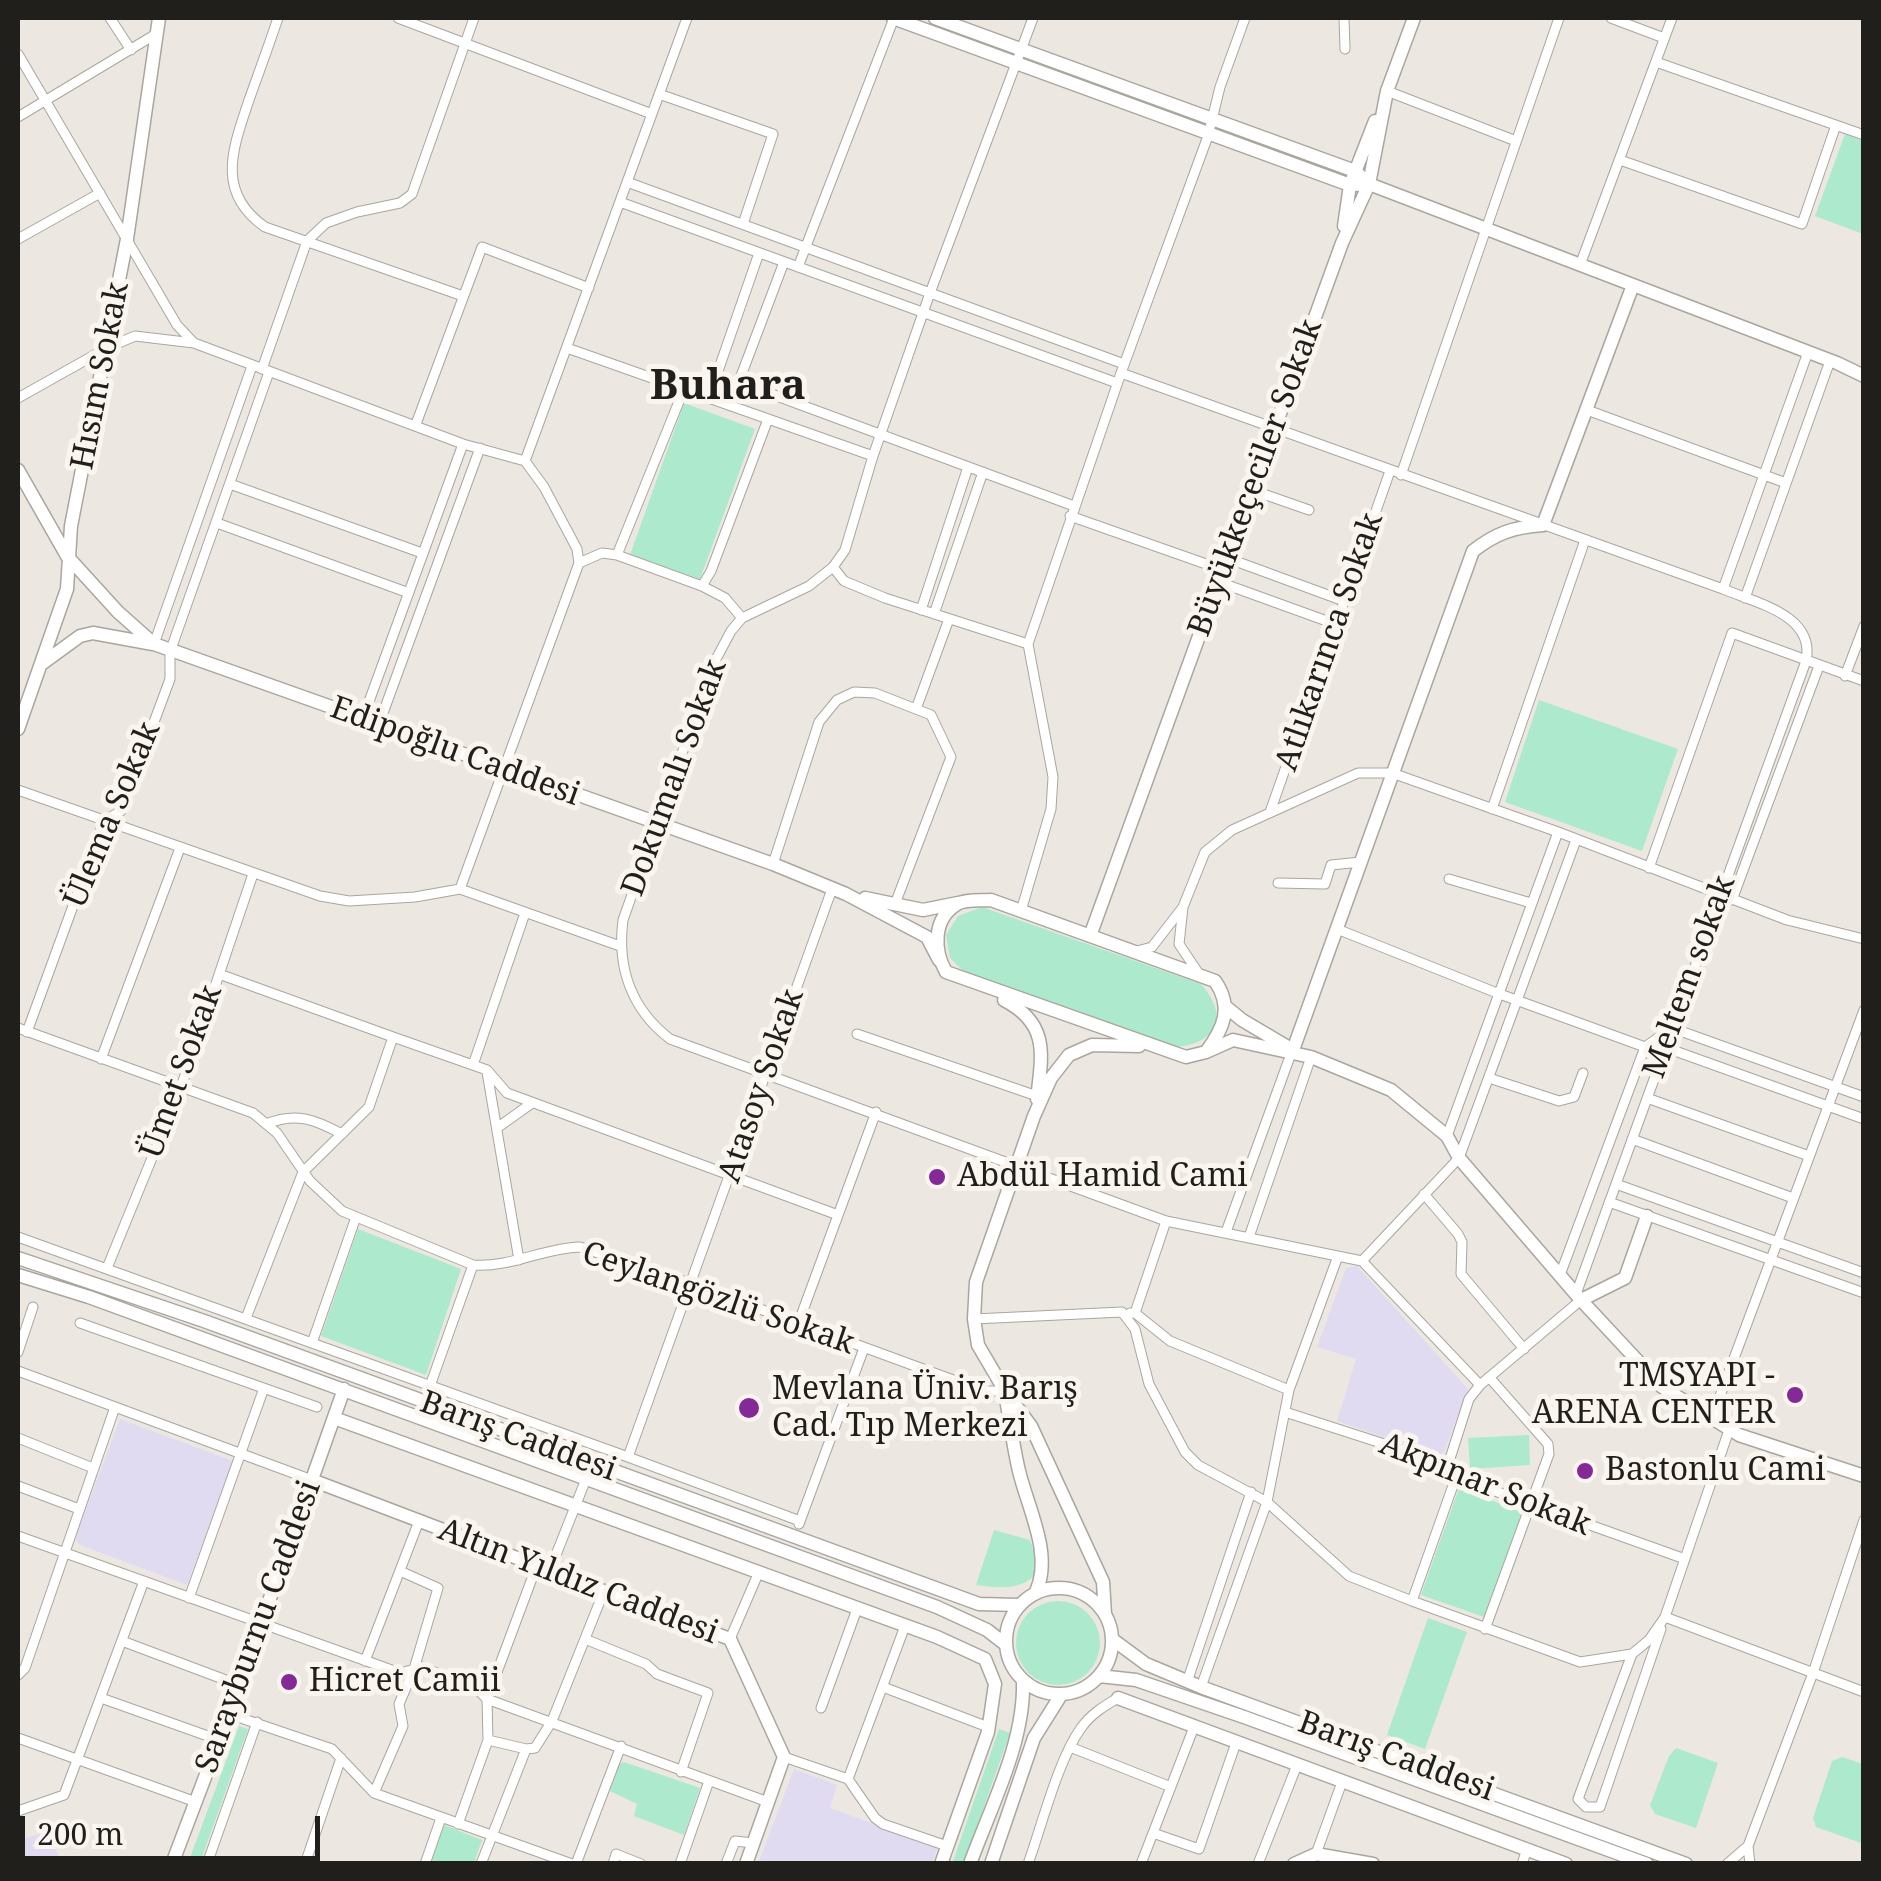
<!DOCTYPE html>
<html>
<head>
<meta charset="utf-8">
<style>
	body { margin:0 }
	#map { position:relative; width:1881px; height:1881px; overflow:hidden; background:#ece8e1; font-family:"Noto Serif",serif }
	canvas { display:block }
	.frame { position:absolute; inset:0; border:20px solid #201f1c; pointer-events:none }
	.scale { position:absolute; left:20px; top:1816px; width:300px; height:45px; box-sizing:border-box; border:5px solid #201f1c; border-top:0; padding-left:12px; font-size:30px; line-height:35px; white-space:nowrap; color:#201f1c; -webkit-text-stroke:8px #faf5ee; paint-order:stroke }
</style>
</head>
<body>
<div id="map">
<canvas width="1881" height="1881"></canvas>
<div class="frame"></div>
<div class="scale">200 m</div>
</div>
<script>
const ctx = document.querySelector('canvas').getContext('2d');
ctx.lineJoin = 'round';
function fill(path, color) { ctx.fillStyle = color; ctx.fill(path, 'evenodd'); }
function stroke(path, color, width, dash) { ctx.strokeStyle = color; ctx.lineWidth = width; ctx.lineCap = dash ? 'butt' : 'round'; ctx.setLineDash(dash || []); ctx.stroke(path); }
function write(font, color, halo, rows, align = 'center') {
  ctx.font = font + ' "Noto Serif",serif'; ctx.lineWidth = 10; ctx.setLineDash([]); ctx.textBaseline = 'middle'; ctx.strokeStyle = halo; ctx.fillStyle = color; for (const [text, x, y, turn = 0] of rows) {
    ctx.save(); ctx.translate(x, y); ctx.rotate((+turn || 0) * Math.PI / 180); ctx.textAlign = isNaN(turn) ? turn : align; if (halo) ctx.strokeText(text, 0, 0); ctx.fillText(text, 0, 0); ctx.restore();
  }
}
fill(new Path2D(`
	M1357 1266 1468 1389 1442 1457 1337 1421 1356 1359 1317 1347 1346 1268Z
	M120 1419 233 1461 187 1585 80 1545 75 1538Z
	M794 1769 837 1785 830 1808 938 1847 932 1863 758 1864Z
	M48 1832 62 1863H18V1840Z`), '#e0dbf1');
fill(new Path2D(`
	M1845 134 1863 141V234L1815 216Z
	M684 403 755 429 700 579 630 555Z
	M1539 700 1678 749 1642 851 1505 802Z
	M982 907 1201 984C1231 1017 1215 1045 1174 1047L966 974 950 958 946 935 958 916Z
	M358 1229 461 1269 426 1375 321 1336Z
	M1529 1435 1530 1465 1470 1469 1468 1438Z
	M1459 1488 1522 1512 1484 1617 1421 1595Z
	M994 1530 1030 1540 1036 1557V1574C1020 1591 998 1588 976 1585Z
	M1016 1643a42 42 0 1 1 84 0a42 42 0 1 1-84 0Z
	M1428 1618 1467 1632 1425 1749 1387 1735Z
	M239 1726 248 1729 200 1863H188Z
	M999 1729 1010 1733 964 1863 952 1864Z
	M1676 1748 1718 1763 1696 1828 1655 1814 1650 1805 1669 1756Z
	M1842 1757 1863 1764 1861 1843 1816 1827 1813 1818 1832 1761Z
	M624 1762 700 1788 684 1835 634 1816 637 1804 610 1791 619 1764Z
	M444 1825 482 1840 474 1863H430Z`), '#ade9cd');
const street = new Path2D(`
	M110 18 131 50
	M278 18C269 45 259 72 249 100 233 148 215 192 265 227L463 296
	M398 18 652 114
	M1033 18 930 293 873 456 845 550 833 567 809 586 742 618 731 631 714 663 623 920C617 967 631 1009 670 1039L1166 1221 1362 1261
	M1344 18 1345 49
	M1611 18 1664 38
	M18 54 177 325 194 343 463 444 525 461 544 487 577 549 579 563 460 889
	M1656 62 1864 135
	M1387 91 1516 141
	M659 94 773 134 743 224
	M18 117 156 34
	M1620 160 1802 224 1836 125
	M627 182 1124 364
	M620 202 1117 383
	M18 239 100 193
	M1580 265 1672 18
	M798 267 894 18
	M567 348 873 456
	M262 369 307 241 326 223 357 212 400 203 412 194 474 18
	M1121 373 1723 589C1756 603 1816 615 1806 661L1576 1294
	M739 382 1074 506
	M709 397 759 253
	M18 398 107 348 135 336 194 343
	M730 405 784 262
	M1587 410 1786 483
	M416 424 482 247 589 288
	M525 461 687 18
	M1401 475 1559 18
	M230 484 422 553
	M1252 490 1309 510
	M1070 516 1223 570
	M217 523 409 593
	M617 555 702 586 725 598 742 618
	M1227 558 1344 601
	M579 563 602 553 617 555 684 389
	M833 567 844 581 885 598 1028 644
	M1219 582 1335 624
	M702 586 711 571 768 419
	M1723 589 1808 352
	M1745 598 1830 361
	M921 610 968 467
	M934 614 983 472
	M154 644 252 366
	M1845 676 1864 626
	M916 709 949 619
	M363 718 463 444
	M379 724 480 448
	M18 790 320 896 349 901 415 897 460 889 620 946
	M1492 809 1585 540
	M1270 812 1390 471
	M1576 840 1459 1158 1362 1261 1480 1385 1581 1300
	M773 864 819 722 837 700 854 692 875 693 931 715 951 757 895 904
	M1649 868 1732 633 1864 681
	M1449 879 1531 903
	M1278 883 1325 884 1331 865 1361 862
	M1732 900 1819 666
	M1183 907 1205 852 1232 830 1358 773H1392L1558 832 1787 920 1864 939
	M1021 911 1051 809 1053 777 1028 644 1121 373 1208 136 1220 87 1245 18
	M1337 929 1497 993 1645 1047 1672 1028 1864 1097
	M1137 951 1152 947 1183 907 1179 944 1199 974
	M219 974 393 1037 369 1107 303 1172 246 1318
	M18 1028 253 1113 277 1133 310 1181 342 1211 473 1265C510 1268 543 1248 580 1247L692 1284 983 1391H1005
	M27 1032 104 821 121 811 170 679V652L269 372
	M857 1034 1037 1096
	M393 1037 487 1070 507 1093 838 1215
	M101 1059 180 848
	M473 1065 525 913
	M487 1072 519 1260
	M1489 1078 1559 1101 1574 1097 1583 1073
	M1647 1098 1809 1156
	M266 1124C296 1112 314 1119 342 1134
	M497 1128 532 1103
	M1447 1136 1558 832
	M1632 1139 1793 1198
	M1616 1184 1864 1273
	M1424 1194 1458 1234 1462 1242 1461 1274 1524 1349
	M1609 1202 1864 1293
	M1226 1232 1292 1051
	M18 1237 628 1457
	M1249 1237 1311 1057
	M107 1268 181 1087 253 874
	M1560 1275 1645 1047H1664L1864 1119
	M1130 1313H1135L1166 1221
	M1135 1313 1170 1341 1289 1390
	M974 1319 1122 1312 1135 1329 1149 1384 1185 1452 1198 1465 1267 1502 1349 1576 1412 1601
	M80 1323 317 1407
	M798 1324 876 1112
	M312 1343 356 1217
	M18 1352 33 1307
	M18 1371 312 1480
	M430 1386 473 1265
	M1285 1412 1440 1462 1456 1477 1685 1559
	M1711 1420 1864 1010
	M1729 1430 1665 1617 1864 1692
	M18 1438 93 1468
	M1447 1468 1469 1399 1480 1385
	M1456 1477 1412 1601 1580 1662 1632 1654 1649 1640 1665 1617
	M18 1486 79 1509
	M800 1521 628 1457 832 889
	M799 1524 864 1348
	M18 1536 400 1673 422 1667 477 1689 487 1699 768 1802
	M537 1565 487 1699 488 1740 526 1749 535 1748 552 1721 604 1591
	M550 1570 586 1479
	M189 1598 264 1388
	M1485 1629 1549 1454 1548 1444 1489 1377
	M585 1639 646 1664 657 1674 708 1693 681 1772
	M730 1639 758 1574
	M122 1641 239 1685
	M1632 1654 1578 1799 1586 1807H1600L1661 1629
	M365 1661 419 1521
	M18 1675 25 1668 115 1407
	M1187 1682 1251 1492
	M883 1687 988 1727
	M1201 1687 1267 1502 1289 1390 1338 1256
	M101 1698 219 1740
	M821 1708 857 1609
	M229 1714 332 1749 374 1793 572 1864
	M18 1738 196 1802
	M1070 1747 1171 1787
	M784 1757 848 1779 905 1626
	M848 1779 875 1818 883 1824 947 1846
	M374 1793 403 1726 399 1704 414 1669 438 1588 400 1571
	M18 1811 64 1795 144 1581
	M458 1824 488 1740
	M1153 1833 1199 1849 1236 1743
	M1316 1854 1342 1782
	M207 1864 257 1722
	M305 1864 341 1758
	M425 1864 441 1818
	M481 1864 526 1749
	M576 1864 621 1746
	M613 1864 616 1854 641 1864
	M680 1864 709 1781
	M726 1864 735 1841 753 1843
	M1028 1864C1042 1825 1058 1760 1081 1728 1091 1714 1104 1706 1118 1698
	M1141 1864 1194 1727
	M1258 1864 1297 1765
	M1522 1864 1527 1849
	M1727 1864 1748 1846
	M1750 1864 1748 1846 1813 1673 1864 1520`);
const secondary = new Path2D(`
	M893 18 1350 185 1369 184 1837 363 1864 376
	M935 18 1355 171 1369 184
	M1344 226 1350 185 1375 121
	M18 470 67 556 118 612 154 644 773 864 846 894 927 937 939 960
	M43 663 80 636 93 633 153 644
	M18 729 67 589 71 526 127 239 159 18
	M865 898 923 910 958 903
	M991 900 1215 981C1233 1007 1224 1028 1206 1052L1186 1057 946 972C934 951 932 919 957 904 966 899 981 901 991 900Z
	M1090 936 1342 243 1369 184 1387 91 1414 18
	M1004 1000C1050 1024 1042 1055 1037 1099
	M1225 1006 1242 1020 1286 1046
	M1293 1050 1473 551C1496 533 1514 527 1543 525L1633 285
	M1206 1052 1233 1040 1311 1057 1391 1090 1447 1136 1459 1158 1581 1300 1662 1387 1739 1435 1864 1476
	M18 1258 204 1321 979 1604 1019 1605
	M18 1275 89 1297 937 1607 987 1630 1005 1644
	M1581 1300 1625 1278 1647 1216
	M1005 1394C1010 1419 1013 1446 1019 1471 1028 1509 1053 1554 1036 1592
	M334 1418 937 1637 985 1659 995 1684 988 1732 941 1864
	M312 1480 730 1639 784 1757 746 1864
	M1006 1641a53 53 0 1 1 106 0a53 53 0 1 1-106 0Z
	M1105 1614 1103 1582 1031 1426 1005 1391 978 1345 974 1319 976 1282 1034 1116 1051 1078 1069 1055 1092 1045 1139 1046
	M1112 1639 1146 1664 1201 1687 1686 1864
	M1099 1676 1136 1680 1244 1717 1647 1864
	M1118 1698 1566 1864
	M172 1864 229 1714 344 1389
	M970 1864C991 1806 1025 1742 1023 1681
	M991 1864 1034 1738 1061 1695
	M1294 1864 1316 1854 1373 1864`);
stroke(street, '#aaa69f', 11);
stroke(secondary, '#aaa69f', 15);
stroke(street, '#fff', 9);
stroke(secondary, '#fff', 12);
for (const [x, y, r, color] of [
	[937,1177,10,"#842995"],
	[1795,1395,10,"#842995"],
	[749,1408,12,"#842995"],
	[1585,1471,10,"#842995"],
	[289,1682,10,"#842995"]
]) { const dot = new Path2D(); dot.arc(x, y, r, 0, 2 * Math.PI); ctx.fillStyle = color; ctx.fill(dot); stroke(dot, '#faf5ee', 4); }
write('32px', '#201f1c', '#faf5ee', [
	["Hısım Sokak",101,376,-79],
	["Büyükkeçeciler Sokak",1256,478,-70],
	["Atlıkarınca Sokak",1330,642,-71],
	["Edipoğlu Caddesi",455,752,20],
	["Dokumalı Sokak",675,778,-70],
	["Ülema Sokak",113,815,-67],
	["Meltem sokak",1690,977,-70],
	["Ümet Sokak",182,1072,-70],
	["Atasoy Sokak",762,1086,-71],
	["Ceylangözlü Sokak",718,1299,19],
	["Barış Caddesi",518,1437,20],
	["Akpınar Sokak",1485,1485,22],
	["Altın Yıldız Caddesi",578,1582,21],
	["Sarayburnu Caddesi",259,1627,-70],
	["Barış Caddesi",1396,1757,20]
]);
write('32px', '#201f1c', '#faf5ee', [
	["Abdül Hamid Cami",957,1177],
	["TMSYAPI -",1775,1377,"right"],
	["ARENA CENTER",1775,1414,"right"],
	["Mevlana Üniv. Barış",772,1390],
	["Cad. Tıp Merkezi",772,1427],
	["Bastonlu Cami",1605,1471],
	["Hicret Camii",309,1682]
], 'left');
write('bold 42px', '#201f1c', '#faf5ee', [
	["Buhara",728,387]
]);
</script>
</body>
</html>
